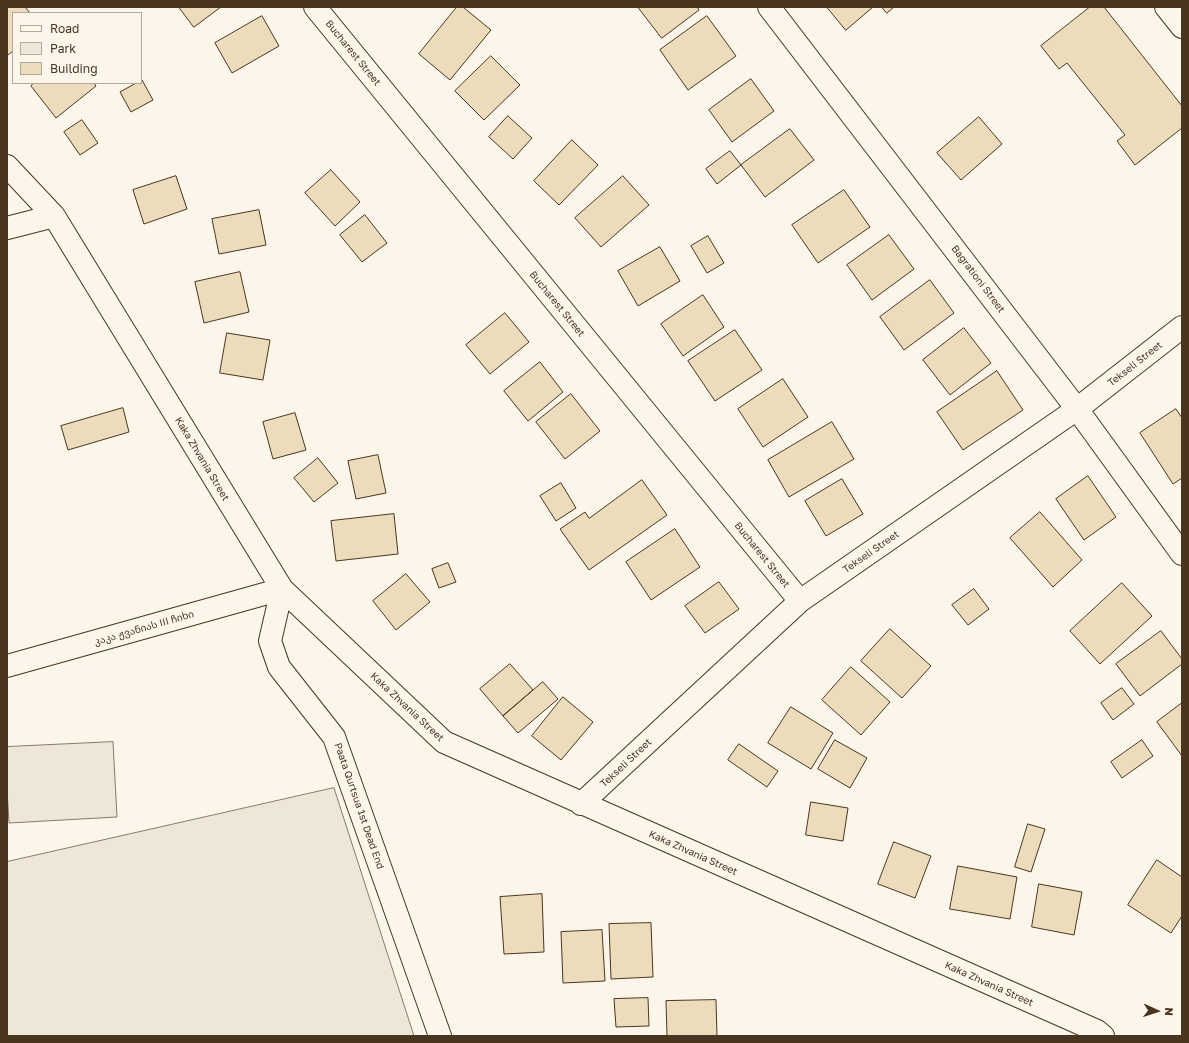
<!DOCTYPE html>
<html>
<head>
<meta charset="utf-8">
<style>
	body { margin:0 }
	#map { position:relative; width:1189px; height:1043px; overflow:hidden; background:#fbf6e9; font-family:"Golos Text",sans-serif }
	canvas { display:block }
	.frame { position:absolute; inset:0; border:8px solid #4a3520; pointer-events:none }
	.legend { position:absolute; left:12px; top:12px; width:130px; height:72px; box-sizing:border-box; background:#fbf6e9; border:1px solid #b4a999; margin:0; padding:5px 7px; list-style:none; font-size:12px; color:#4a3520 }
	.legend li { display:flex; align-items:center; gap:8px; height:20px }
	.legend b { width:20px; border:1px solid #b4a999 }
	.north { position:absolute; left:1137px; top:991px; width:40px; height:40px; -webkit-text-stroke:3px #fbf6e9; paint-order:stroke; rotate:93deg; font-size:11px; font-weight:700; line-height:16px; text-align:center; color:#4a3520 }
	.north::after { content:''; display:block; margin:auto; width:14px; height:18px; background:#4a3520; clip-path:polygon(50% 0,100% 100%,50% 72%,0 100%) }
</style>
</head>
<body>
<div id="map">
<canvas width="1189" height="1043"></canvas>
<div class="frame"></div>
<ul class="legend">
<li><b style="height:5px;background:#fbf6e9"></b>Road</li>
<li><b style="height:11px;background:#ede6d9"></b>Park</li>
<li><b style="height:11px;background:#ecdcbc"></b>Building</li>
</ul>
<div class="north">N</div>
</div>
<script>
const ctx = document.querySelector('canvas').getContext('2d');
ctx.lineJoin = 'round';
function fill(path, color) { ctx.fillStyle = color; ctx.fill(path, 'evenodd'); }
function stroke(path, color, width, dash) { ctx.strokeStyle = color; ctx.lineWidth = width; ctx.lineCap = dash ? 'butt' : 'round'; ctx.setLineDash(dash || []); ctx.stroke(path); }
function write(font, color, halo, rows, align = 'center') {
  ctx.font = font + ' "Golos Text","Noto Sans Georgian",sans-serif'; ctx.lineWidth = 3; ctx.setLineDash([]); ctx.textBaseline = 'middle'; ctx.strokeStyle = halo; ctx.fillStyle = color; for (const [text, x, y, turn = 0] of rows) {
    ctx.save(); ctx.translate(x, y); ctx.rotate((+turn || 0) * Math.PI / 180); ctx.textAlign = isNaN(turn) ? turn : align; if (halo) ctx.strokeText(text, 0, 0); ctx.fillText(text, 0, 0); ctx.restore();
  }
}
const green = new Path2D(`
	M113 742 117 817 9 823 7 789V747Z
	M334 788 414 1036H7V862Z`);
fill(green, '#ede6d9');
stroke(green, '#887966', 1);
const building = new Path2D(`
	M7 7H25L30 13H13V51L8 55 7 53Z
	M179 7H221L194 27Z
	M457 7H463L491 30 450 80 419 54Z
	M638 7H697L699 10 662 38Z
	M827 7H873L846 30Z
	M882 7H894L887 13Z
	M1090 7H1104L1182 106V128L1135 165 1117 141 1125 135 1067 63 1059 69 1041 46Z
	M262 16 279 46 232 73 215 43Z
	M707 16 736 56 688 90 660 50Z
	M491 56 520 85 484 120 455 91Z
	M751 79 774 111 732 142 709 110Z
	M141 80H142L153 100 131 112 120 92 136 83H141Z
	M34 83H94L96 86 56 118 31 86Z
	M508 116 532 138 513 159 489 137Z
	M979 117 1002 144 961 180 937 153Z
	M82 120 98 143 80 155 64 132Z
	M790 129 814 160 765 197 741 165Z
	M572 140 598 165 559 205 534 181Z
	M730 151 741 165 717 184 706 169Z
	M331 170 360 202 335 226 305 193Z
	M176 176 187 209 144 224 133 190Z
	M623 176 649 205 601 247 575 218Z
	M844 190 870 227 818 263 792 225Z
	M259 210 266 245 219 254 212 219Z
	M365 215 387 243 362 262 340 235Z
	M889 235 914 269 872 300 847 265Z
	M708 236 724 263 707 273 691 246Z
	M660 247 680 281 638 306 618 271Z
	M240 272 249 312 204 323 195 282Z
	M930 280 954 313 904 350 880 317Z
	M703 295 724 327 683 356 661 324Z
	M505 313 529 342 490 374 466 345Z
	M964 328 991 363 950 395 923 360Z
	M735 330 762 370 715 401 688 361Z
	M227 333 270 340 263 380 220 373Z
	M540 362 563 392 528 421 504 391Z
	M997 371 1023 410 963 450 937 412Z
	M783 379 808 417 763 447 738 409Z
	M571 394 600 431 565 459 536 422Z
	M123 408 129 432 68 450 61 426Z
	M1176 409 1182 418V478L1173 484 1140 433Z
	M295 413 306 450 273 459 263 422Z
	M832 422 854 459 789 497 768 460Z
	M378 455 386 493 356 499 348 461Z
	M318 458 338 483 314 502 294 478Z
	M1088 476 1116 517 1084 540 1056 499Z
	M842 479 863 514 826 536 805 501Z
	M642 480 667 515 589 570 560 529 585 512 589 518Z
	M561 483 576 508 556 521 540 496Z
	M1040 512 1082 560 1053 587 1010 538Z
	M394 514 398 554 336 561 331 521Z
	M675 529 700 567 651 600 626 562Z
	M448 563 456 582 439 588 432 569Z
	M406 574 430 602 396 630 373 601Z
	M719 582 739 609 705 633 685 606Z
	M1122 583 1152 616 1100 664 1070 631Z
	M974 589 989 609 968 625 952 605Z
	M890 629 931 666 902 698 861 661Z
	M1161 631 1182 659V664L1140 696 1116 664Z
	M510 664 533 690 503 716 480 689Z
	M851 667 890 702 861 735 822 700Z
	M543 682 558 699 518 733 503 716Z
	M1122 688 1134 704 1113 720 1101 703Z
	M563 697 593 722 561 760 532 736Z
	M1182 703V756L1157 722Z
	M791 707 833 733 811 769 768 743Z
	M835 740 867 758 850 788 818 769Z
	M1142 740 1153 756 1122 778 1111 762Z
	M739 744 778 771 767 787 728 760Z
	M811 802 848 808 843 841 806 835Z
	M1028 824 1045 829 1031 872 1015 867Z
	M894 842 931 856 915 898 878 884Z
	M1157 860 1182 877V916L1171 933 1128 905Z
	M958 866 1017 877 1010 919 950 909Z
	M1039 884 1082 892 1074 935 1032 927Z
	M542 894 544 952 504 954 500 897Z
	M651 923 653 977 611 979 609 924Z
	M602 930 605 981 563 983 561 932Z
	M648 998 649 1026 616 1027 614 999Z
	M716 1000 717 1036H667L666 1001Z`);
fill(building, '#ecdcbc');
stroke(building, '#4a3520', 1);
const street = new Path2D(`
	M315 7 800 601
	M769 7 1077 409 1182 554
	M1166 7 1182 27
	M7 166 54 216 282 589 444 742 1097 1031 1103 1036
	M7 228 54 216
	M7 666 282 589 270 641 279 667 334 737 440 1036
	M581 804 800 601 1077 409 1182 327`);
stroke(street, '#4a3520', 24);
stroke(street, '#fbf6e9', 22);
write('10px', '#4a3520', '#fbf6e9', [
	["Bucharest Street",353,53,51],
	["Bagrationi Street",978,279,53],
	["Bucharest Street",557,304,51],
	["Tekseli Street",1135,364,-38],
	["Kaka Zhvania Street",202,459,59],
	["Tekseli Street",871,552,-35],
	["Bucharest Street",762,555,51],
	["კაკა ჟვანიას III ჩიხი",144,628,-16],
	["Kaka Zhvania Street",407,707,43],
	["Tekseli Street",626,763,-43],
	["Paata Qurtsua 1st Dead End",359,806,71],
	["Kaka Zhvania Street",693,853,24],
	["Kaka Zhvania Street",989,984,24]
]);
</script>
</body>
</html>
